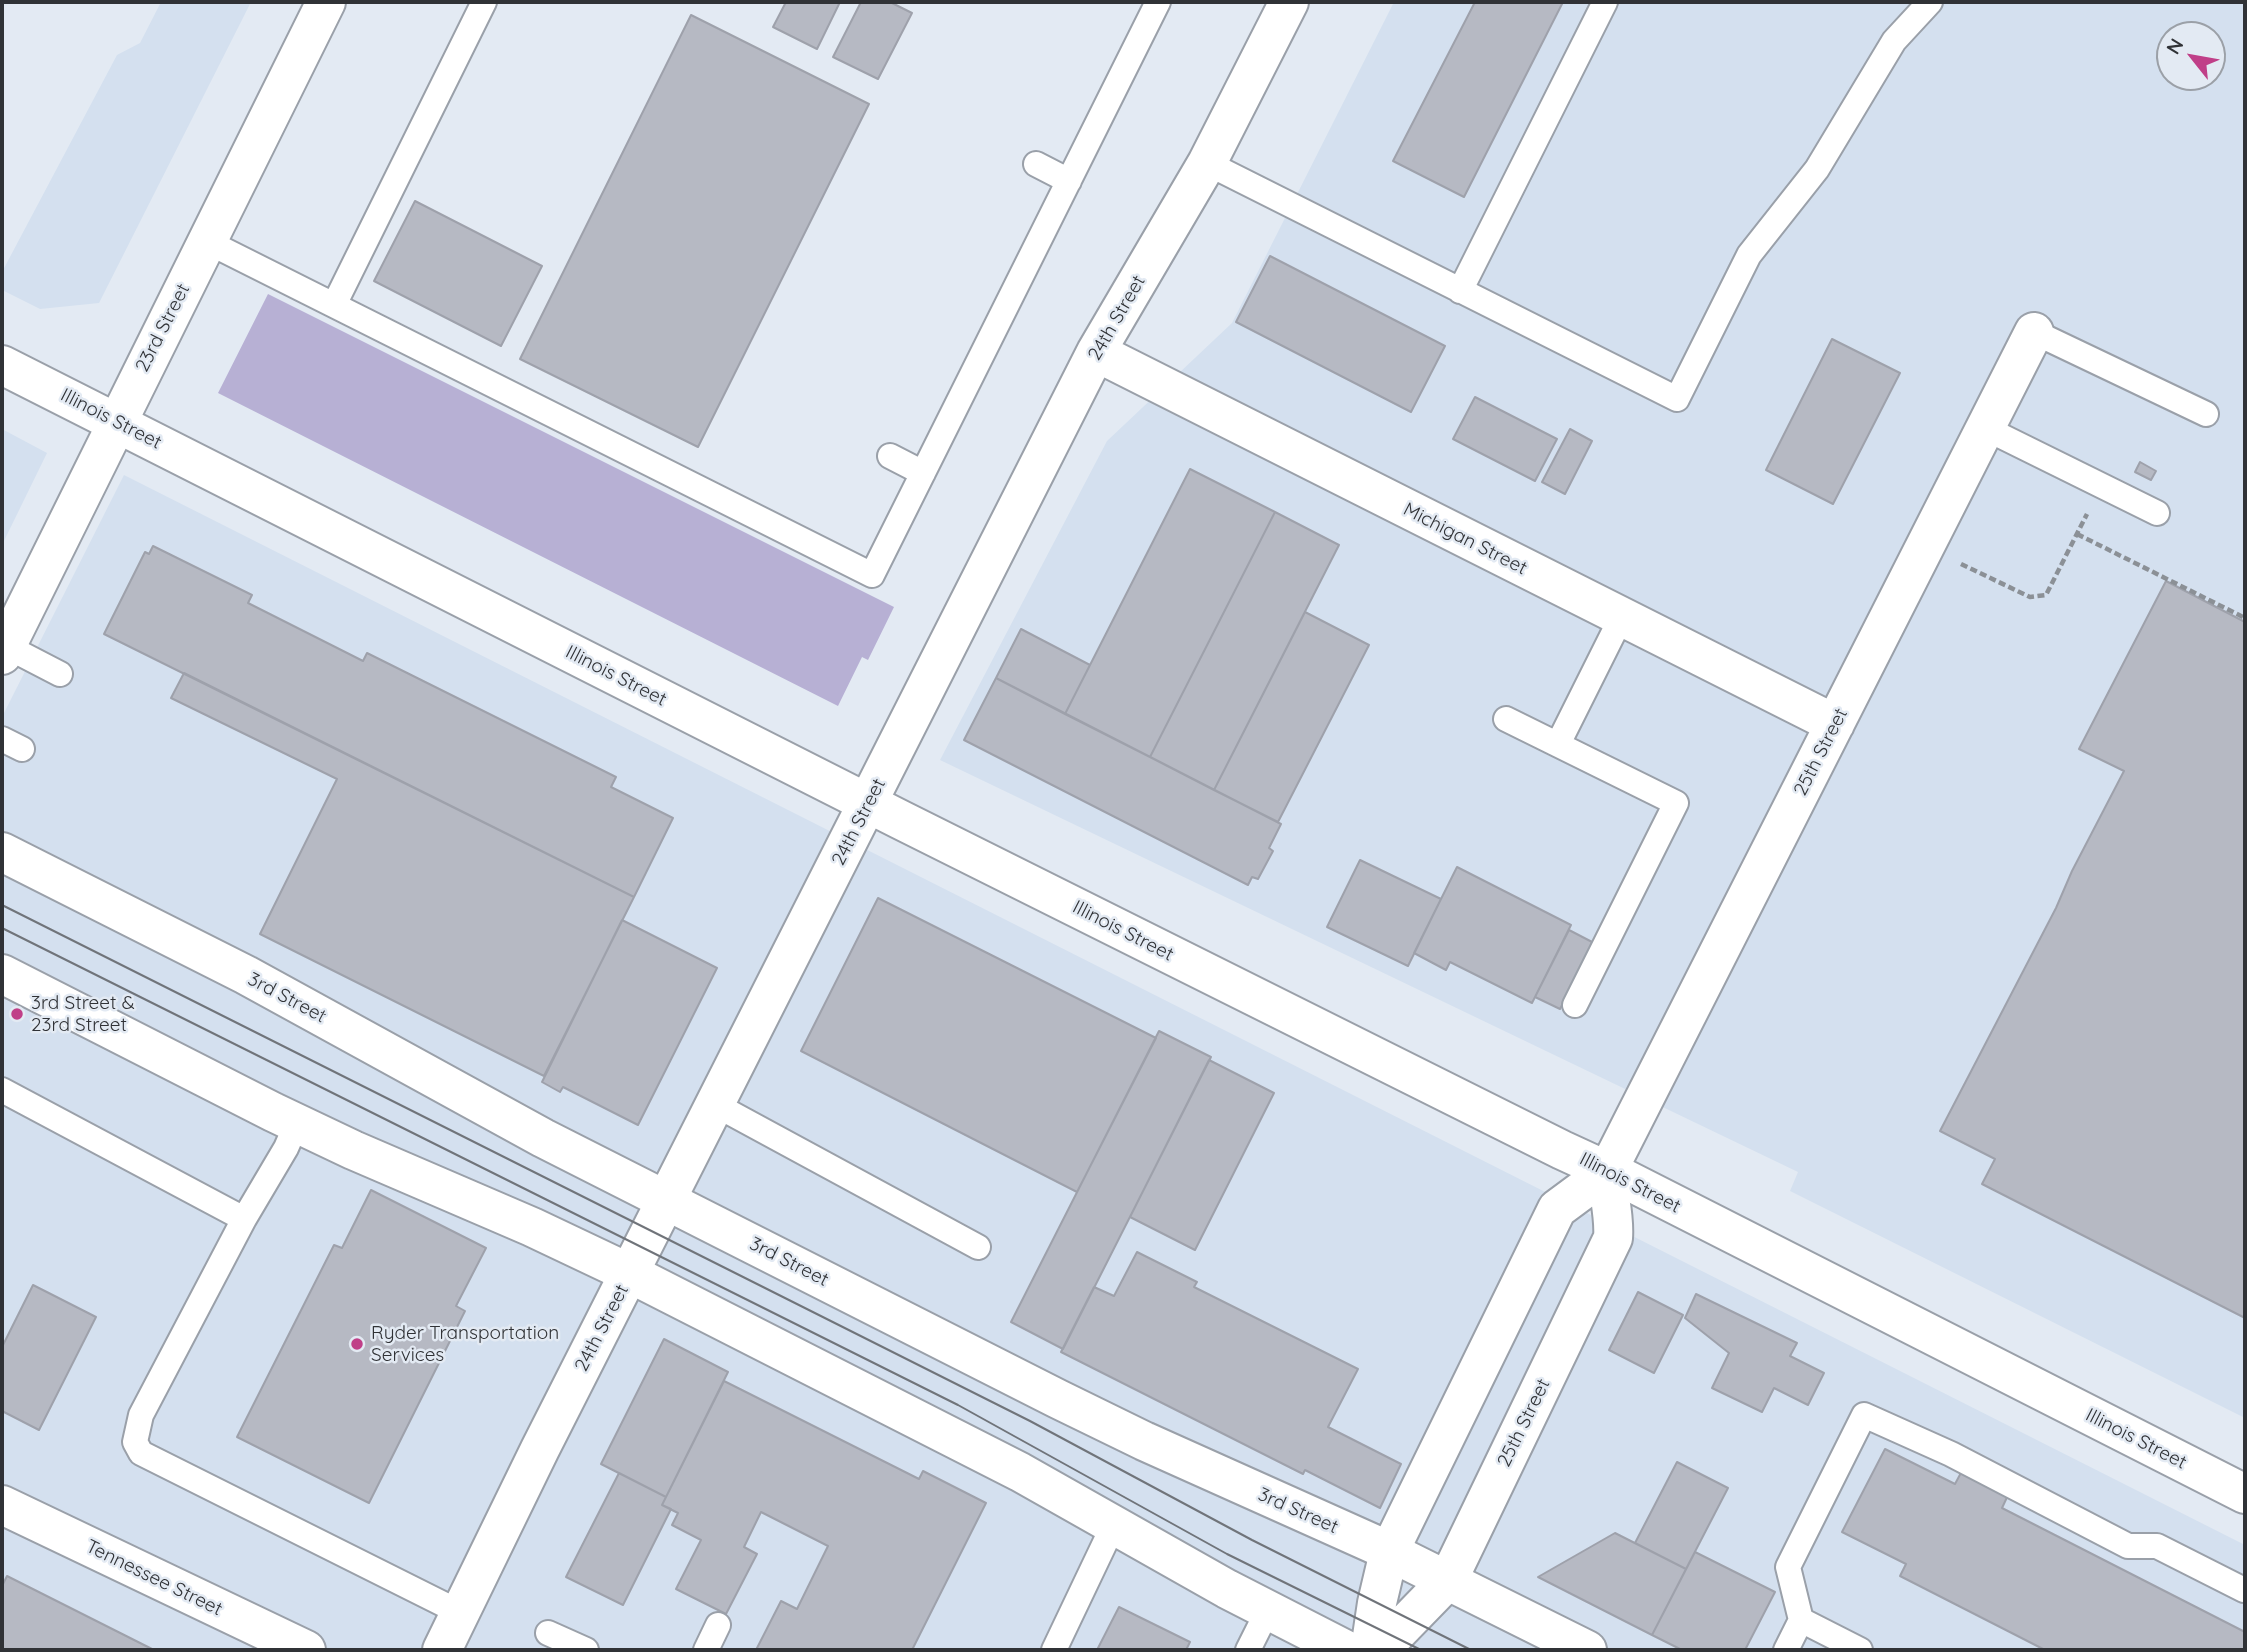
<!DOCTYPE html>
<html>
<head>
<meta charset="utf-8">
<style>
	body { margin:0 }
	#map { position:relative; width:2247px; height:1652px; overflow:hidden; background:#e3eaf3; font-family:Quicksand,sans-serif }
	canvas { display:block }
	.frame { position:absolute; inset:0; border:4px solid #303236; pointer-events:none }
	.north { position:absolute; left:2156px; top:21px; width:70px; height:70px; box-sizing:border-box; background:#e3eaf3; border:2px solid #9ba0a7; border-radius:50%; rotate:301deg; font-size:19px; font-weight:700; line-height:28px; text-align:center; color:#303236 }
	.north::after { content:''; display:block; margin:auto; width:24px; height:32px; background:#c03f88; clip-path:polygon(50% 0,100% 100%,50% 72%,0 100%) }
</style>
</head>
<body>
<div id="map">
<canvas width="2247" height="1652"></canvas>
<div class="frame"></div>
<div class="north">N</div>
</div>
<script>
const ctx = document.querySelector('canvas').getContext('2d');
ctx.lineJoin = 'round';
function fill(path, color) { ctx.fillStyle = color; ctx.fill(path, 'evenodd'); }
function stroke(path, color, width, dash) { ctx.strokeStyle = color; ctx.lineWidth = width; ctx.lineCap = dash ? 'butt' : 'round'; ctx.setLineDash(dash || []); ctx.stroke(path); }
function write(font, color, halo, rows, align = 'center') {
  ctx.font = font + ' Quicksand,sans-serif'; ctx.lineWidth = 5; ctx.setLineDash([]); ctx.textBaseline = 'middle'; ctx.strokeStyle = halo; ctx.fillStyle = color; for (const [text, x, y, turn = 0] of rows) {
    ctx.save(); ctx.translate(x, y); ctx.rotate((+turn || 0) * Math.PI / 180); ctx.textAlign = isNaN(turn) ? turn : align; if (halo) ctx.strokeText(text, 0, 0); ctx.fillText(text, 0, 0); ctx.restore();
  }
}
fill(new Path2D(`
	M161 2H251L99 303 40 309 2 290V272L117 55 140 43Z
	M1394 2H2245V1418L1790 1191 1798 1172 940 760 1107 441 1232 323ZM2170 35H2212V77H2170Z
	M2 429 47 453 2 545Z
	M124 475 2245 1545V1650H2V717Z`), '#d4e0ef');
fill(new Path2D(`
	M268 294 894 607 868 660 862 657 838 706 218 393Z`), '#b7b0d4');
const building = new Path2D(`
	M786 2H840L817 49 773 27Z
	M861 2H890L912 13 878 79 833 57Z
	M1475 2H1563L1464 197 1393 161Z
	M691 15 869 104 698 447 520 359Z
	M415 201 542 266 501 346 374 281Z
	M1270 256 1445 346 1411 412 1236 322Z
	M1832 339 1900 373 1833 504 1766 470Z
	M1475 397 1557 439 1535 481 1453 439Z
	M1570 429 1592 441 1565 494 1542 482Z
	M2140 462 2156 471 2151 480 2135 472Z
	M1190 469 1275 512 1150 757 1065 714Z
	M1275 512 1339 545 1214 790 1150 757Z
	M153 546 252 595 248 603 363 661 367 653 616 777 611 787 673 818 634 897 104 634 145 552 149 554Z
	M2166 581 2245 622V1318L1982 1184 1995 1159 1940 1131 2056 908 2072 871 2124 771 2079 749Z
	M1305 612 1369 645 1278 822 1214 790Z
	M1021 629 1090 665 1065 714 996 678Z
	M184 673 634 897 544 1076 260 934 337 779 171 698Z
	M996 678 1281 824 1269 848 1273 851 1258 879 1252 877 1248 885 964 740Z
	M1360 860 1441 899 1408 966 1327 927Z
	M1457 867 1571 925 1532 1003 1450 962 1446 970 1414 953Z
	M878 898 1156 1038 1077 1192 801 1051Z
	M622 920 717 968 638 1125 563 1087 560 1092 542 1082Z
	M1569 930 1594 943 1560 1009 1535 997Z
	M1159 1031 1211 1057 1063 1349 1011 1322Z
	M1209 1060 1274 1093 1195 1250 1130 1217Z
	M371 1190 486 1248 456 1306 465 1311 369 1503 237 1437 334 1245 342 1248Z
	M1137 1252 1197 1282 1194 1287 1358 1369 1328 1427 1401 1464 1380 1508 1305 1470 1303 1474 1061 1352 1094 1287 1114 1296Z
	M33 1285 96 1317 39 1430 2 1411V1347Z
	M1638 1292 1683 1315 1654 1373 1609 1350Z
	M1696 1294 1797 1343 1790 1356 1824 1373 1808 1405 1774 1388 1762 1412 1712 1388 1729 1353 1685 1318Z
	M664 1339 728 1372 666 1497 601 1464Z
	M724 1381 919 1479 923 1471 986 1503 912 1650H756L781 1601 797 1609 828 1546 761 1512 744 1547 757 1554 726 1614 676 1589 701 1540 672 1525 678 1513 662 1505Z
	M1885 1449 1955 1484 1963 1469 2009 1493 2002 1508 2245 1632V1650H2045L1900 1576 1906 1564 1842 1532Z
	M1677 1462 1728 1488 1686 1569 1635 1543Z
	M619 1473 666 1497 662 1505 671 1509 623 1605 566 1577Z
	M1615 1533 1686 1569 1652 1635 1538 1577Z
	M1695 1552 1775 1592 1745 1650H1682L1652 1635Z
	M7 1576 154 1650H2V1586Z
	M1119 1607 1190 1642 1186 1650H1097Z`);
fill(building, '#b6b9c3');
stroke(building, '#9ea1ab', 2);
const lane = new Path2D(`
	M1207 163 1677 399 1749 255 1817 169 1894 41 1930 2
	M1036 164 1069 181
	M206 241 872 575 1158 2
	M1460 291 1605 2
	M334 305 484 2
	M2034 332 2206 414
	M1985 428 2157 513
	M890 456 923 473
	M6 646 60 674
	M1506 719 1676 803 1575 1005
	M2 739 22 749
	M1558 744 1621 618
	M2 1090 244 1219
	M716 1105 978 1247
	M297 1123 286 1148 244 1219 141 1415 135 1442 141 1453 461 1613
	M548 1633 586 1650
	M706 1650 718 1625
	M1054 1650 1114 1524
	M1248 1650 1268 1610
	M1786 1650 1801 1620
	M1860 1650 1801 1620 1788 1567 1864 1415 1951 1454 2128 1546H2157L2244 1590`);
const street = new Path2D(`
	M1096 352 1835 724
	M2 655 326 2
	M2 1505 306 1650
	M442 1650 540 1449 1096 352 1207 163 1289 2
	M1370 1650 1377 1603 1389 1552 1557 1209 1607 1172 2034 332
	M1380 1650 1448 1580 1613 1238C1615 1216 1608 1194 1607 1172`);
const secondary = new Path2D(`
	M2 365 901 820 1562 1150 1625 1179 2245 1494`);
const primary = new Path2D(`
	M2 852 246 975 543 1138 1058 1399 1144 1441 1376 1545 1587 1650
	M2 974 273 1112 353 1150 532 1227 629 1273 1020 1472 1227 1589 1346 1650`);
stroke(lane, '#9aa0a9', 28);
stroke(street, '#9aa0a9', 42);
stroke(secondary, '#9aa0a9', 42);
stroke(primary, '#9aa0a9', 42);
stroke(new Path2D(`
	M2077 534 2245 618
	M1961 564 2030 597 2046 595 2087 514`), '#8b9096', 4.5, [7, 3.5]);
stroke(lane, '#fff', 24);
stroke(street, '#fff', 38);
stroke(secondary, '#fff', 38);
stroke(primary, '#fff', 38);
stroke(new Path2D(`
	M2 905 1030 1421 1252 1540 1471 1650
	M2 928 958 1405 1227 1554 1421 1650`), '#70747a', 2);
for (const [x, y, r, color] of [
	[17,1014,7,"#c03f88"],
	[357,1344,7,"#c03f88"]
]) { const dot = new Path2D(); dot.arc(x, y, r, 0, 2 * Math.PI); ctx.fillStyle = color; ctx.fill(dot); stroke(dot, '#e3eaf3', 2.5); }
write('19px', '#303236', '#e3eaf3', [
	["24th Street",1117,318,-60],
	["23rd Street",163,328,-63],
	["Illinois Street",111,419,27],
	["Michigan Street",1465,539,27],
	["Illinois Street",616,676,27],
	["25th Street",1821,752,-63],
	["24th Street",859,822,-63],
	["Illinois Street",1123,931,27],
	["3rd Street",287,998,28],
	["Illinois Street",1630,1183,27],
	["3rd Street",789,1262,27],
	["24th Street",602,1328,-63],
	["25th Street",1524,1423,-64],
	["Illinois Street",2136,1439,27],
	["3rd Street",1298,1511,24],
	["Tennessee Street",154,1578,26]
]);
write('19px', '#303236', '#e3eaf3', [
	["3rd Street &",31,1003],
	["23rd Street",31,1025],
	["Ryder Transportation",371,1333],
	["Services",371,1355]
], 'left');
</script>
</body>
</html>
